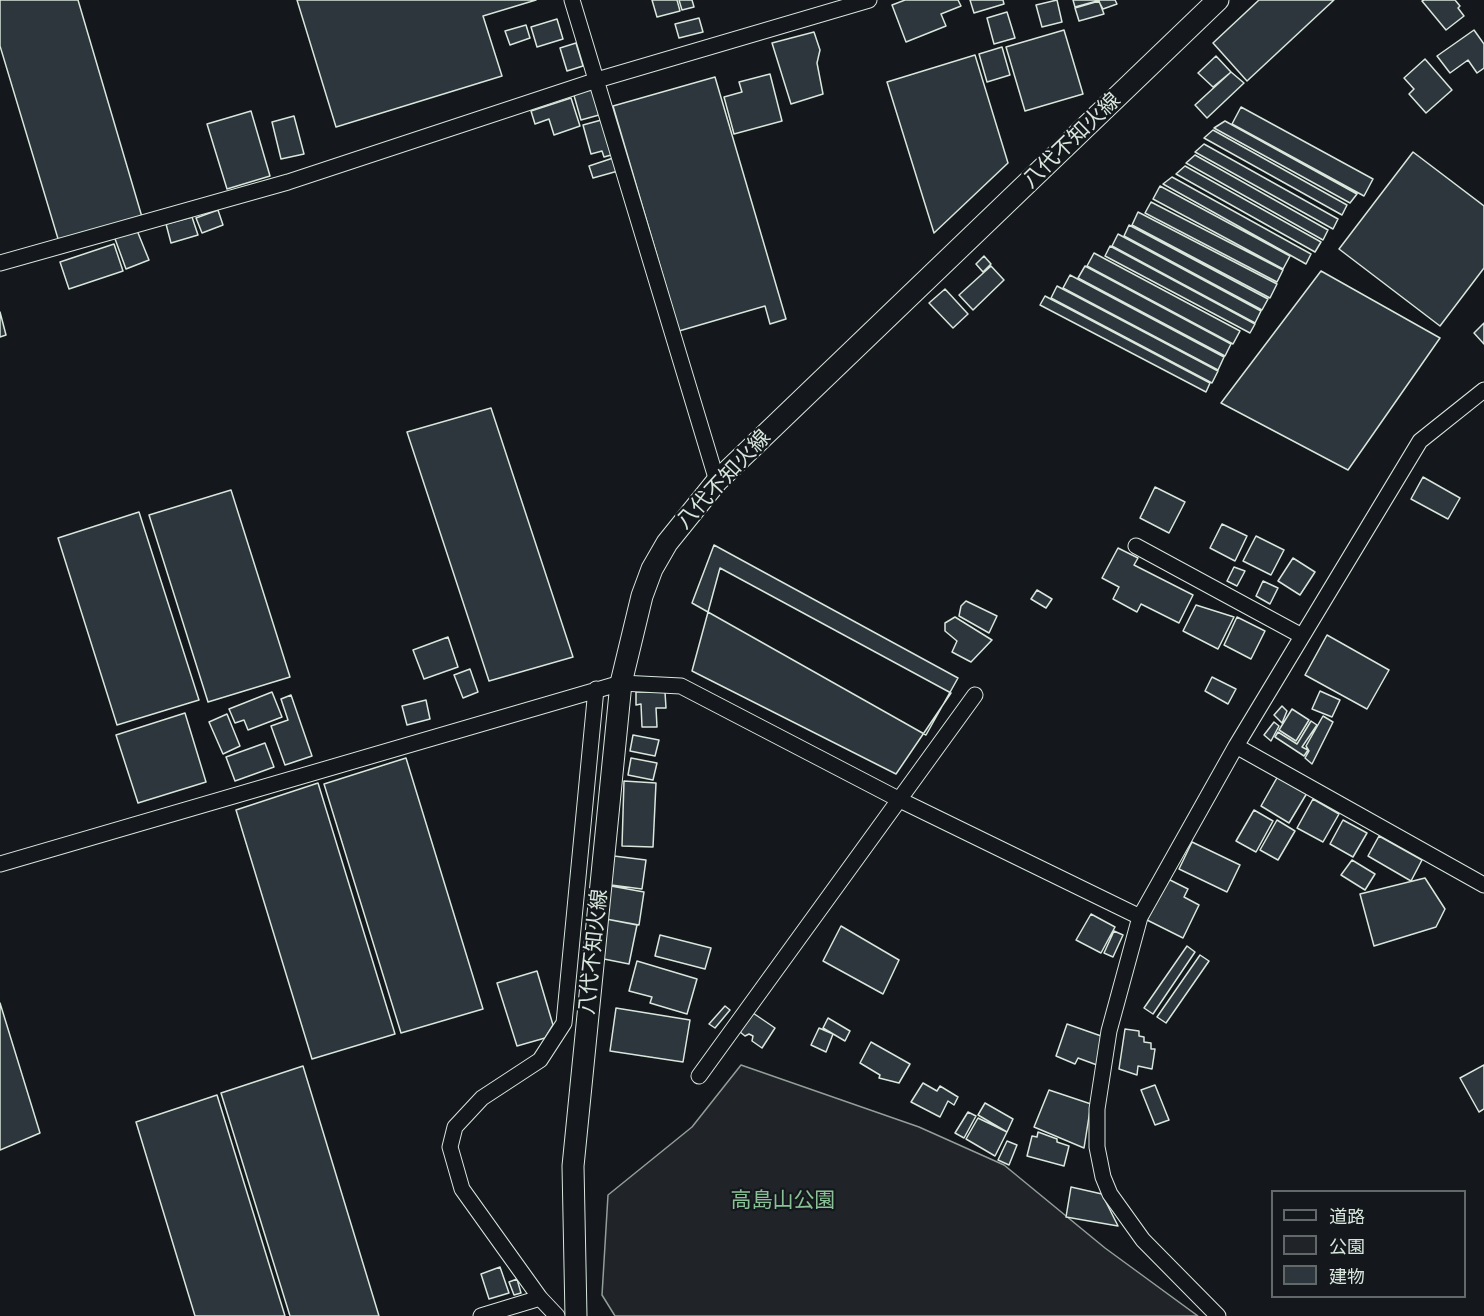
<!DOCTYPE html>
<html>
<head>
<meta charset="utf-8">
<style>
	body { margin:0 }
	#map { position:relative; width:1484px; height:1316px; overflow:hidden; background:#14181c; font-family:Arial,"Noto Sans JP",sans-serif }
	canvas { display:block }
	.legend { position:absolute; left:1271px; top:1190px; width:195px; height:108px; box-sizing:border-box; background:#14181c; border:2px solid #626a69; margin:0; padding:8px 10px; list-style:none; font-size:18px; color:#d8e6dc }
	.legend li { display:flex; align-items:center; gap:12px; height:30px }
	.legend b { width:30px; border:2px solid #626a69 }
</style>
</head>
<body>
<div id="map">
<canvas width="1484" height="1316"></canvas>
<ul class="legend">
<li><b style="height:8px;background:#14181c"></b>道路</li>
<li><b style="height:16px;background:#202428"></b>公園</li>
<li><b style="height:16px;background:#2c363c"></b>建物</li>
</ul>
</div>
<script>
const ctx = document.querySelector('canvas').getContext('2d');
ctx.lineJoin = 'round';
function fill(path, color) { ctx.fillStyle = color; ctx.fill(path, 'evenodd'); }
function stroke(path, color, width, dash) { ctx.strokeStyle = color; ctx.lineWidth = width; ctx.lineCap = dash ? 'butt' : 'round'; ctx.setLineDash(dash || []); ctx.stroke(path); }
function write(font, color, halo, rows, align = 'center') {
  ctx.font = font + ' Arial,"Noto Sans JP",sans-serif'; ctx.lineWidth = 4.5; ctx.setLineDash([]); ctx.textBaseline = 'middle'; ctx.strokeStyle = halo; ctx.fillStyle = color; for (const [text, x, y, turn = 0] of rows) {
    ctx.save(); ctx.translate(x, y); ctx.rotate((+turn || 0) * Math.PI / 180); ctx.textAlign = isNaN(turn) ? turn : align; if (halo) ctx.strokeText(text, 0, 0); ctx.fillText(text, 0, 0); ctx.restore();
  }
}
const green = new Path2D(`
	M741 1065 919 1127 1004 1165 1105 1248 1198 1316H615L602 1295 608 1195 692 1127Z`);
fill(green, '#202428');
stroke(green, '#939e99', 1.5);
const building = new Path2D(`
	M0 0H78L142 217 59 242 0 46Z
	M297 0H536L483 16 502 76 336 127Z
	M652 0H677L680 11 657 17Z
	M679 0H692L694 7 682 10Z
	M905 0H958L961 6 941 14 946 26 906 42 892 5Z
	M970 0H1003L1004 4 974 13Z
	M1057 0 1062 22 1042 27 1036 5Z
	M1073 0H1097V1L1075 7Z
	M1098 0H1115L1117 4 1103 9Z
	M1259 0H1334L1247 81 1213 43Z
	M1424 0H1455L1460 6 1458 8 1464 16 1446 30 1422 1Z
	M1099 1 1104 14 1079 21 1075 8Z
	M1007 12 1015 38 994 44 987 18Z
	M699 18 703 32 679 38 675 24Z
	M557 19 563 39 537 47 531 27Z
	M526 25 530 38 510 45 505 31Z
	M1064 30 1083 94 1025 111 1006 47Z
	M1474 30 1484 44V68L1477 73 1468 60 1450 73 1437 56Z
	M814 32 820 50 817 63 823 94 791 104 772 43Z
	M576 43 583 66 567 71 560 48Z
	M1002 47 1010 75 987 82 979 54Z
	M975 55 1008 163 934 233 887 82Z
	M1216 56 1231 72 1213 87 1198 73Z
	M1425 59 1452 90 1426 113 1409 94 1414 89 1404 78Z
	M1231 72 1244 83 1207 118 1195 105Z
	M770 74 782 121 734 134 724 97 742 92 739 82Z
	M715 77 786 319 770 324 765 306 679 331 613 106Z
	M591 87 599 115 581 120 573 92Z
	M571 98 580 126 554 135 549 119 535 124 531 111Z
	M1241 107 1373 179 1364 196 1232 124Z
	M251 111 270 176 227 189 207 124Z
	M294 116 304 154 281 159 272 122Z
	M605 119 615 154 604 157 602 151 591 154 583 125Z
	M1225 121 1357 194 1350 203 1214 128Z
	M1213 130 1347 205 1342 215 1204 138Z
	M1204 144 1338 219 1333 229 1195 152Z
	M1413 152 1484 206V268L1440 326 1339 249Z
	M1195 155 1328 230 1323 240 1186 163Z
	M613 158 618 171 593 178 589 166Z
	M1185 166 1321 242 1315 252 1176 174Z
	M1172 177 1311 254 1306 264 1163 184Z
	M1160 186 1290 256 1283 269 1153 199Z
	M1151 202 1283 270 1277 282 1145 213Z
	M218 210 223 225 202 233 196 218Z
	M1138 212 1277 284 1270 298 1132 225Z
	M192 217 198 235 171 243 166 224Z
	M1129 225 1268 299 1262 310 1124 236Z
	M136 228 149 260 126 269 114 236Z
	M1118 234 1261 311 1255 323 1112 246Z
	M114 244 123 271 69 289 60 262Z
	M1110 246 1255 324 1250 333 1105 256Z
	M1094 253 1240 331 1233 344 1087 266Z
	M984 256 991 264 983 272 976 264Z
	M991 266 1004 280 973 310 959 295Z
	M1085 266 1231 344 1225 356 1078 278Z
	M1321 271 1440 338 1348 470 1221 403Z
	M1070 275 1224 357 1218 370 1063 288Z
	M1057 286 1218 371 1212 383 1051 298Z
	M945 289 968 314 953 328 929 303Z
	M1045 296 1210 383 1206 392 1040 305Z
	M0 312 6 335 0 337Z
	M1484 323V344L1474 333Z
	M491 408 573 657 489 681 407 432Z
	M1423 477 1460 498 1448 519 1411 499Z
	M1155 487 1185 502 1169 533 1140 518Z
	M231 490 290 677 208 702 149 515Z
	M139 512 199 700 117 725 58 538Z
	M1222 524 1247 536 1235 561 1210 548Z
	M1256 536 1284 550 1271 575 1243 561Z
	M714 545 958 678 926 735 692 603Z
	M1118 548 1138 558 1134 565 1193 595 1179 623 1141 604 1137 612 1113 599 1119 587 1102 578Z
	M1293 558 1315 572 1300 595 1278 581Z
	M1234 567 1245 571 1237 586 1227 581Z
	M720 568 951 693 896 774 692 671Z
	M1263 581 1278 588 1270 604 1256 596Z
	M1037 590 1052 599 1046 608 1031 599Z
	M966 601 997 616 989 633 959 616 961 606Z
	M1196 605 1234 617 1218 649 1183 631Z
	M955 617 992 640 971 662 952 652 957 641 945 631V623Z
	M1237 617 1265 631 1251 659 1224 645Z
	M1327 635 1389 670 1367 709 1305 675Z
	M448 637 458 667 424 679 413 650Z
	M470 669 478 692 463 698 454 675Z
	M1212 677 1236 689 1228 704 1205 691Z
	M1320 691 1340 700 1332 717 1312 709Z
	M272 692 282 717 248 730 244 720 235 723 229 709Z
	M636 692H665L666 708H656L657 727H642L641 704 636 705Z
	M291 695 312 756 285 765 271 726 288 720 281 699Z
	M426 700 430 719 407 725 402 706Z
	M1282 706 1287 711 1282 723 1274 715Z
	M1292 709 1309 720 1296 741 1279 730Z
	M185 713 206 782 138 803 116 735Z
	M227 714 240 746 223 754 209 722Z
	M1323 716 1333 722 1312 764 1305 758 1309 751 1306 746Z
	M1311 721 1317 725 1302 747 1308 750 1304 756 1275 737 1278 732 1297 744Z
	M1274 722 1279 726 1271 741 1264 735Z
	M633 735 659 740 655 756 630 751Z
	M265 743 274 767 235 781 226 757Z
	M406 758 483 1009 401 1033 324 784Z
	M631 758 657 763 653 780 628 775Z
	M1278 776 1307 793 1289 823 1261 806Z
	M624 781 656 783 653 847 622 846Z
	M318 783 395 1034 312 1059 236 810Z
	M1313 799 1339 814 1323 842 1297 828Z
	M1254 810 1273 821 1256 852 1236 841Z
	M1277 820 1295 831 1278 860 1260 850Z
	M1343 820 1367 833 1353 857 1330 844Z
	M1379 836 1422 860 1411 881 1368 856Z
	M1192 842 1240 865 1227 892 1179 869Z
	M614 856 646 860 642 889 611 885Z
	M1352 860 1375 874 1365 890 1341 875Z
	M1425 878 1445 909 1436 927 1374 946 1360 894Z
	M1168 879 1188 889 1184 897 1199 905 1183 938 1147 920Z
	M611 886 644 892 639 925 606 919Z
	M1091 914 1115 927 1101 953 1076 940Z
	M606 919 637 925 629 964 604 959Z
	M841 926 899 960 883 994 823 961Z
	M1114 931 1123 935 1113 957 1104 953Z
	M660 935 711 948 705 969 655 956Z
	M1187 946 1195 952 1153 1014 1144 1008Z
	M1200 955 1209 961 1166 1023 1157 1017Z
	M637 961 697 979 687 1014 650 1003 652 997 629 991Z
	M537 971 553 1025 545 1038 517 1046 497 983Z
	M0 1003 40 1133 0 1150Z
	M725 1006 730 1010 715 1028 709 1024Z
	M616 1008 690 1020 683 1062 610 1051Z
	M753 1013 775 1028 762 1048 752 1041 753 1036 749 1034 745 1036 740 1032Z
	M828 1018 850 1031 845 1041 823 1028Z
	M1067 1024 1104 1037 1097 1065 1078 1058 1075 1064 1056 1056Z
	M819 1028 833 1034 826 1052 811 1045Z
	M1125 1029 1139 1031V1036L1144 1037V1042L1151 1043V1049H1155L1152 1069 1138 1066 1137 1075 1119 1069Z
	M871 1042 910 1064 899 1083 879 1078 880 1075 860 1063Z
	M1484 1065V1109L1479 1112 1460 1078Z
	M303 1066 379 1316H290L221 1093Z
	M923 1083 937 1091 940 1086 958 1097 954 1105 948 1101 940 1117 911 1102Z
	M1155 1085 1169 1120 1155 1125 1141 1090Z
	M1049 1090 1091 1104 1084 1148 1034 1127Z
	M217 1095 285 1316H195L136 1122Z
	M985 1103 1013 1119 1007 1132 978 1115Z
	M968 1112 976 1116 964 1138 955 1133Z
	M978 1118 1007 1132 995 1156 966 1139Z
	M1038 1132 1057 1139V1142L1069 1146 1064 1166 1027 1156 1032 1136 1037 1137Z
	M1007 1141 1017 1145 1009 1165 998 1160Z
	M1071 1187 1102 1194 1118 1226 1066 1217Z
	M500 1267 509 1293 489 1299 481 1274Z
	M517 1279 521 1293 514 1295 509 1282Z`);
fill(building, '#2c363c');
stroke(building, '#d8e6dc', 1.5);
const minor = new Path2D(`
	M572 0 717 481
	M0 263 288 182 597 80 869 0
	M1136 546 1302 636
	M1236 746 1484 885
	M0 864 621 683 681 686 900 800 1140 917
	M699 1076 975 695
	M481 1316 540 1298
	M557 1316 540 1298 462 1189 450 1147 455 1127 482 1098 540 1060 564 1023 596 689
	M1218 1316 1143 1240 1110 1194 1103 1177 1097 1147V1109L1109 1031 1140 917 1236 746 1420 441 1484 390`);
const secondary = new Path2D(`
	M576 1316 573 1166 621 683 642 596 652 569 667 543 717 481 1218 0`);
stroke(minor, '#d8e6dc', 17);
stroke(secondary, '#d8e6dc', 23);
stroke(minor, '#14181c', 15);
stroke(secondary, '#14181c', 21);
write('21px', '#d8e6dc', '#14181c', [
	["八代不知火線",1072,141,-44],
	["八代不知火線",724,480,-47],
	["八代不知火線",594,952,-84]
]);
write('21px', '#8ac095', '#14181c', [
	["高島山公園",783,1201]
]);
</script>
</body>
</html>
